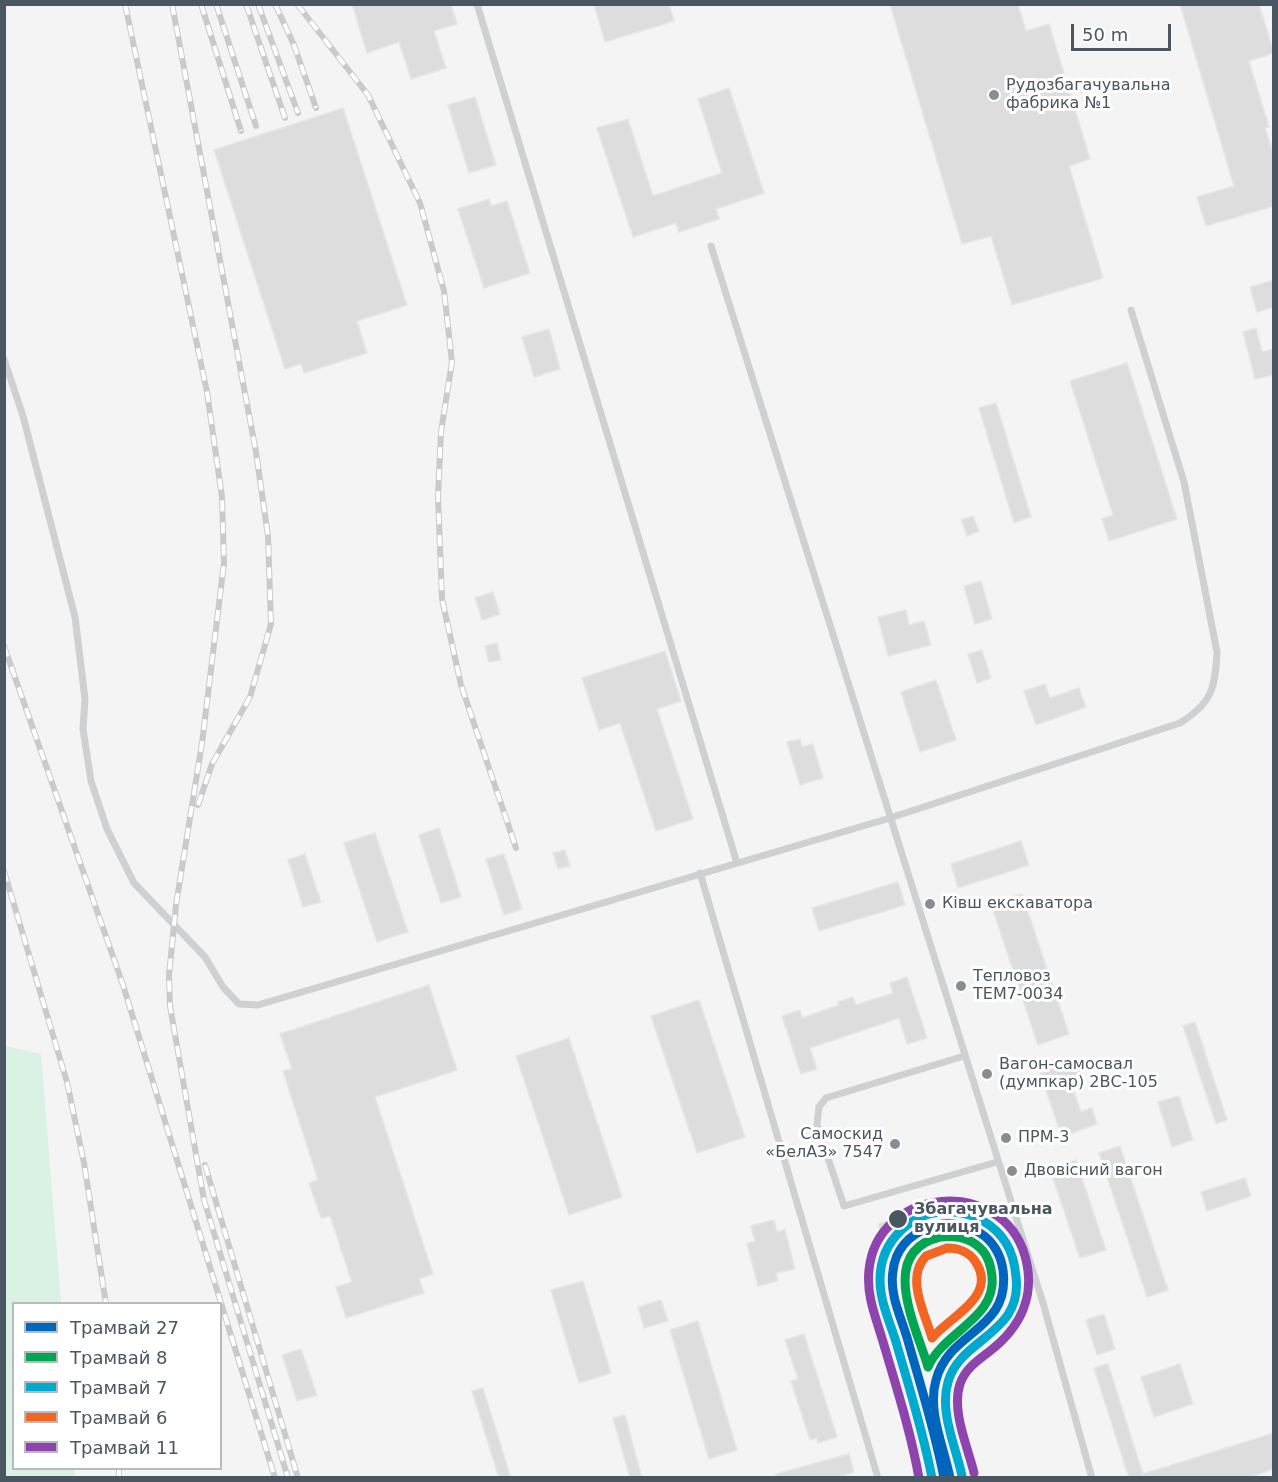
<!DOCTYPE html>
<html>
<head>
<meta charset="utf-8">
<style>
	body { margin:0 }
	#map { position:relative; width:1278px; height:1482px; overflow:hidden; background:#f4f4f4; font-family:"DejaVu Sans",sans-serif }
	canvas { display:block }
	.frame { position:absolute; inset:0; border:6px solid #4a5661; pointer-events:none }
	.legend { position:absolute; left:12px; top:1302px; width:210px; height:168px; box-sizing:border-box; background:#fff; border:2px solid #b7bbc0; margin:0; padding:8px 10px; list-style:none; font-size:18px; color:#4a5661 }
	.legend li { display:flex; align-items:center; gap:12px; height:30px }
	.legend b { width:30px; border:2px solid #b7bbc0 }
	.scale { position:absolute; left:1071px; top:24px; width:100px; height:27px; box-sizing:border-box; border:3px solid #4a5661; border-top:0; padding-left:8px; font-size:18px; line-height:21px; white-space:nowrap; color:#4a5661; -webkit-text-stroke:4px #fff; paint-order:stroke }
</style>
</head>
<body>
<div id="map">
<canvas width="1278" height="1482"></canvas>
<div class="frame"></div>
<ul class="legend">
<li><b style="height:8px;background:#0065bd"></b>Трамвай 27</li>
<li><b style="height:8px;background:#00a651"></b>Трамвай 8</li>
<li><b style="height:8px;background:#00a9ce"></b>Трамвай 7</li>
<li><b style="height:8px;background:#f26522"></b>Трамвай 6</li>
<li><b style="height:8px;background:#8e44ad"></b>Трамвай 11</li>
</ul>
<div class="scale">50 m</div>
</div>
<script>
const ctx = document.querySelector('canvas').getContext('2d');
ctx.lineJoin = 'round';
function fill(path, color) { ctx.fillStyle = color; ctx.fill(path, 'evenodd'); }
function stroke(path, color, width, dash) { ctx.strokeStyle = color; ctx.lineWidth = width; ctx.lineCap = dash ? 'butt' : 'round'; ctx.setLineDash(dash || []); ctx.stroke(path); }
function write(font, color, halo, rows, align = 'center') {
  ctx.font = font + ' "DejaVu Sans",sans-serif'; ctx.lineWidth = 6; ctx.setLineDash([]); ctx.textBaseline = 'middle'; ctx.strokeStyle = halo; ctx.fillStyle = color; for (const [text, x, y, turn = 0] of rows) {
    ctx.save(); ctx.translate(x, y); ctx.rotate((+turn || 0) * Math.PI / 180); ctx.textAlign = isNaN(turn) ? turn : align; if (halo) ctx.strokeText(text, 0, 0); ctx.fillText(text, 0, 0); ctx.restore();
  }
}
fill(new Path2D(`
	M5 1046 41 1054 61 1303 14 1304V1468L74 1469 75 1477H5Z`), '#d9f2e3');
const building = new Path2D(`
	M352 4H451L457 24 434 31 446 68 411 79 399 42 367 53Z
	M594 4H669L674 21 605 42Z
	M890 4H1018L1026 31 1049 24 1090 159 1069 166 1103 278 1012 305 991 236 962 244Z
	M1180 4H1259L1274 53 1249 61 1269 127 1265 128 1274 156V206L1206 226 1197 197 1234 186Z
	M729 88 764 193 716 209 719 219 679 232 676 223 633 237 597 128 628 119 653 196 722 173 698 99Z
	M475 97 496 165 469 173 448 105Z
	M343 108 407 305 357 321 367 353 304 373 301 364 285 369 214 150Z
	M489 199 491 206 507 201 530 273 484 288 458 209Z
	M1274 280V307L1257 312 1250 287Z
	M1256 328 1262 352 1274 349V375L1255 379 1243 332Z
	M549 329 560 369 534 377 522 337Z
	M1127 363 1177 519 1109 541 1102 519 1113 515 1070 381Z
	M996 403 1031 517 1014 523 979 408Z
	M973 516 979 531 967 536 961 520Z
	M981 581 992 619 975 624 964 586Z
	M493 592 500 614 482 620 475 598Z
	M906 610 909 625 924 621 931 645 888 656 878 617Z
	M497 643 501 660 489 662 485 646Z
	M982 650 991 678 977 683 968 654Z
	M665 651 681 701 657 709 693 819 656 831 620 723 599 730 582 678Z
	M936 680 956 740 920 752 901 692Z
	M1045 684 1050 698 1079 688 1086 707 1036 725 1024 691Z
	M800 739 802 747 813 744 823 778 800 785 787 742Z
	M439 828 461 897 441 903 419 835Z
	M375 833 408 932 377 942 344 843Z
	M1021 841 1029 865 958 888 951 864Z
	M565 850 570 866 558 869 553 853Z
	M305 854 321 902 303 907 288 860Z
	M504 854 522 909 504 915 486 859Z
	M898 882 905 905 819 931 812 908Z
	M1022 894 1069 1034 1038 1045 991 904Z
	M907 977 927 1038 907 1044 899 1018 810 1048 817 1069 801 1074 782 1016 800 1010 802 1018 839 1005 838 1002 853 997 856 1005 893 993 890 983Z
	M429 985 457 1070 375 1097 433 1274 419 1279 424 1293 346 1318 336 1287 352 1282 330 1216 321 1218 309 1183 318 1180 283 1071 292 1069 280 1034Z
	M699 1000 745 1137 697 1153 651 1016Z
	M1195 1022 1227 1120 1216 1124 1183 1026Z
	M569 1038 622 1197 569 1215 516 1056Z
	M1078 1059 1084 1077 1070 1081 1081 1112 1092 1108 1097 1124 1062 1137 1040 1073Z
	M1179 1096 1193 1140 1172 1147 1158 1102Z
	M1120 1146 1168 1290 1147 1297 1099 1153Z
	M1076 1160 1106 1250 1080 1258 1050 1169Z
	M1245 1178 1251 1196 1207 1211 1201 1192Z
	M908 1215 911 1225 881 1234 878 1224Z
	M774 1220 777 1232 785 1230 795 1269 776 1273 778 1281 758 1286 747 1243 755 1241 751 1226Z
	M583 1281 611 1373 579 1383 551 1290Z
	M661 1300 668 1321 644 1328 638 1307Z
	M1104 1314 1115 1349 1097 1355 1086 1320Z
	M698 1321 737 1450 709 1459 670 1330Z
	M804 1334 837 1437 818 1443 817 1438 810 1440 791 1381 798 1379 785 1340Z
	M301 1349 317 1395 297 1401 282 1355Z
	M1108 1364 1143 1474 1274 1433V1469L1246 1478H1129L1094 1368Z
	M1180 1364 1193 1404 1154 1417 1141 1377Z
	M483 1388 511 1478H499L472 1391Z
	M625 1415 642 1478H630L613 1418Z
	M849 1454 854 1472 834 1478H776V1474Z`);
fill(building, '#ddddde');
stroke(building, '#e5e6e7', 1.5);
stroke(new Path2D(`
	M477 4 737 863
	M711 246 1043 1303 1092 1478
	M4 359 23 416 75 617 85 699 83 729 91 781 107 829 134 883 205 957 223 987 239 1004 258 1005 890 818 1180 723C1212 703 1215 689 1217 652L1184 482 1131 310
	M700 873 878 1478
	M964 1056 826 1098 819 1107 817 1125 844 1206 997 1162`), '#ced0d2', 7);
const rail = new Path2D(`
	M125 4 207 392 222 497 224 563 202 743 176 905 169 975 170 1006 204 1200 288 1478
	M172 4 256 452 268 536 271 624 250 697 212 764 198 805
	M201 4 241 131
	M216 4 256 126
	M246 4 285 118
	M258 4 298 113
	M275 4 294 45 316 108
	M297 4 368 95 420 203 444 291 452 362 441 432 438 497 442 599 461 685 516 848
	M4 646 123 985 275 1478
	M4 871 67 1082 84 1163 106 1304
	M205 1165 298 1478
	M119 1468V1478`);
stroke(rail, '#c9cacc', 6);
stroke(rail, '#fff', 4, [11]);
stroke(new Path2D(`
	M944 1478C935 1431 921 1387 908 1341 902 1319 889 1295 893 1271 895 1251 908 1235 928 1228 945 1221 964 1223 980 1233 993 1241 1001 1255 1003 1270 1011 1331 949 1330 936 1380 927 1411 944 1447 950 1478`), '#0065bd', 9);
stroke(new Path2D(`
	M940 1237C956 1235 972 1238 983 1251 989 1258 991 1267 992 1276 997 1318 943 1332 928 1367 916 1326 877 1252 940 1237Z`), '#00a651', 9);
stroke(new Path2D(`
	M932 1478C923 1431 909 1387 896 1342 890 1322 880 1302 880 1280 880 1240 913 1209 953 1212 974 1213 995 1225 1006 1243 1013 1254 1015 1265 1016 1277 1023 1334 960 1338 948 1382 939 1412 956 1447 962 1476`), '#00a9ce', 9);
stroke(new Path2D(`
	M947 1248C958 1248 969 1252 975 1261 999 1296 950 1316 932 1338 925 1313 905 1278 926 1256Z`), '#f26522', 9);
stroke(new Path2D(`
	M919 1478C911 1433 897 1389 884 1345 877 1320 866 1297 869 1270 877 1187 1002 1175 1025 1256 1036 1295 1021 1327 990 1351 978 1360 965 1369 960 1384 951 1411 968 1447 974 1473`), '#8e44ad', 9);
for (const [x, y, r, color] of [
	[994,95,6,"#868d94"],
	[930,904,6,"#868d94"],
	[961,986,6,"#868d94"],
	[987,1074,6,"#868d94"],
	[1006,1138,6,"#868d94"],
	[895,1144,6,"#868d94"],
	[1012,1171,6,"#868d94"],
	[898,1219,10,"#4a5661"]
]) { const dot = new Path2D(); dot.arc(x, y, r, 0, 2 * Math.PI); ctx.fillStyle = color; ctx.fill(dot); stroke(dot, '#fff', 2); }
write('16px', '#4a5661', '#fff', [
	["Рудозбагачувальна",1006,86],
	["фабрика №1",1006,104],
	["Ківш екскаватора",942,904],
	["Тепловоз",973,977],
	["ТЕМ7-0034",973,995],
	["Вагон-самосвал",999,1065],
	["(думпкар) 2ВС-105",999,1083],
	["Самоскид",883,1135,"right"],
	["«БелАЗ» 7547",883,1153,"right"],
	["ПРМ-3",1018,1138],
	["Двовісний вагон",1024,1171]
], 'left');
write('bold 16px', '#4a5661', '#fff', [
	["Збагачувальна",914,1210],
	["вулиця",914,1228]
], 'left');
</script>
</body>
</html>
